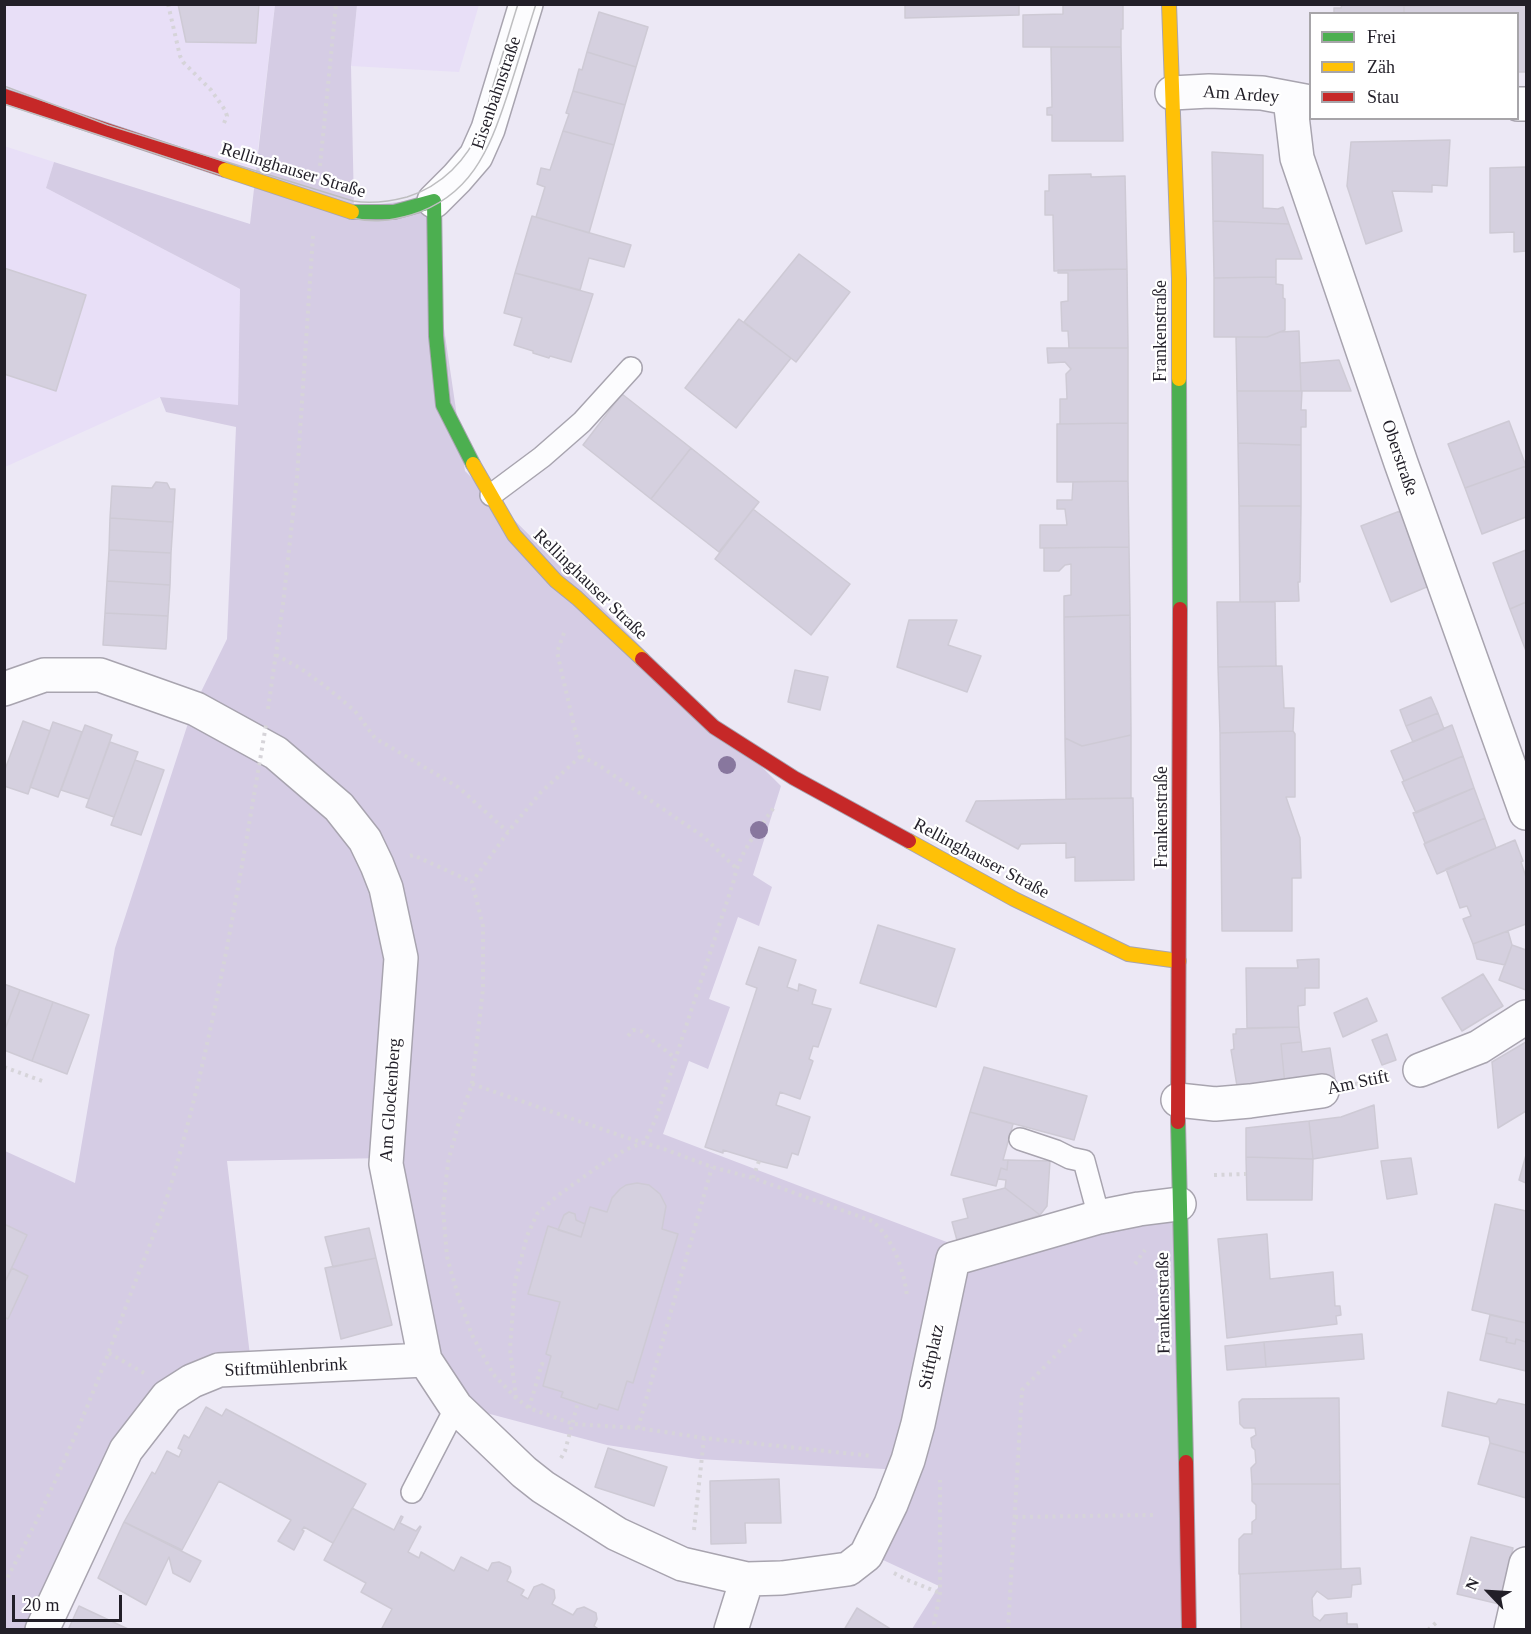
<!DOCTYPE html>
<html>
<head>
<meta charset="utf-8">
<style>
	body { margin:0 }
	#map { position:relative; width:1531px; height:1634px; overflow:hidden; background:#ece8f5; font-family:Georgia,serif }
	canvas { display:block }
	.frame { position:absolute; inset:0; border:6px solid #221f28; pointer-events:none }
	.legend { position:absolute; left:1309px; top:12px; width:210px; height:108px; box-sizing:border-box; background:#fff; border:2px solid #a7a5a9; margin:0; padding:8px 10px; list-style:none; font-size:18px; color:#221f28 }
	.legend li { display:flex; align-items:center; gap:12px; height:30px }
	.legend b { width:30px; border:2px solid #a7a5a9 }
	.north { position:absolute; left:1459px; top:1562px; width:60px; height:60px; -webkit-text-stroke:4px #fff; paint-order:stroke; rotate:295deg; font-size:16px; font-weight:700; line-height:24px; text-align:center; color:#221f28 }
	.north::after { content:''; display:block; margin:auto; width:21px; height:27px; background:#221f28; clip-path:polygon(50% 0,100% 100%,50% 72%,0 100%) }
	.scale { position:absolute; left:12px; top:1595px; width:110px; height:27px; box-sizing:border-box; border:3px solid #221f28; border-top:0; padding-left:8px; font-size:18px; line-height:21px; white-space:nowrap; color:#221f28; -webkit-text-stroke:4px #fff; paint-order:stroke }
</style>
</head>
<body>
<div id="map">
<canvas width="1531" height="1634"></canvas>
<div class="frame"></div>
<ul class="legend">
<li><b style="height:8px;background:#4caf50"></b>Frei</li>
<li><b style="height:8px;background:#ffc107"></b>Zäh</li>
<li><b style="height:8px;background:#c62828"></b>Stau</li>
</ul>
<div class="north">N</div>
<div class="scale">20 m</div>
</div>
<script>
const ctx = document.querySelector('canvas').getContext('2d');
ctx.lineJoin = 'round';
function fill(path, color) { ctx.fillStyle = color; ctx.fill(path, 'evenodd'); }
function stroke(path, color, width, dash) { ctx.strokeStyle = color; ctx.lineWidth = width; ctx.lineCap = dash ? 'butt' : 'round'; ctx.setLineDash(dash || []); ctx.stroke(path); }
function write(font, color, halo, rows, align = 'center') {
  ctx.font = font + ' Georgia,serif'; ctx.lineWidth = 4.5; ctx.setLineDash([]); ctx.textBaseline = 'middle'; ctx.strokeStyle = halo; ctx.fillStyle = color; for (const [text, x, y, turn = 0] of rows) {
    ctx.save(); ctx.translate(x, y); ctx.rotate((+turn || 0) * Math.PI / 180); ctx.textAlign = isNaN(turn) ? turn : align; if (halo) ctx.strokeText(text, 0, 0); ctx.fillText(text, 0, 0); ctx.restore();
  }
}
fill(new Path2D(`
	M4 5H275L255 173 5 89Z
	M357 5H479L459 72 351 66Z
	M4 146 54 162 46 188 240 289 238 406 160 397 5 467Z`), '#e8dff7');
fill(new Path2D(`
	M275 5H357L351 66 354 207 425 199 465 471 781 786 753 875 772 887 759 926 738 917 709 999 730 1007 708 1069 689 1061 663 1134 973 1252 903 1470 698 1459 607 1445 456 1405 425 1360 387 1164 403 958 374 849 195 704 227 639 236 427 166 412 160 397 238 405 240 289 46 188 54 162 250 224Z
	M192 711 336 809 399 959 385 1158 227 1161 251 1364 169 1391 40 1629 5 1630V1151L75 1183 115 948Z
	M1178 1206 1186 1629H912L939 1586 868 1553 954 1259Z`), '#d5cce4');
const building = new Path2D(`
	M178 4H259L256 43 186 42Z
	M905 4H1019V15L905 18Z
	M1063 4H1123V29H1121V47H1023V15L1063 14Z
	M1342 4 1404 6V14H1334V8H1341Z
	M1526 4V72H1518V14H1404V6Z
	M599 12 648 27 636 67 587 52Z
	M1051 47H1121L1123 141H1052V115H1047V108L1052 107Z
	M587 52 636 67 625 105 573 91 579 69 582 70Z
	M573 91 625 105 614 145 563 131 569 114 566 113Z
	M563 131 614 145 589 233 536 217 545 187 537 184 541 168 550 170Z
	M1450 140 1447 186 1432 185V192L1392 191 1402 231 1366 244 1347 186 1351 142Z
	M1212 152 1263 155V208L1278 209 1283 207 1289 224 1213 221Z
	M1526 167V251L1514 252V232L1490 233V168Z
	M1091 174V177L1125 176 1127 269 1054 271 1053 215H1045V191H1049V175Z
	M532 216 631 245 624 267 589 258 580 290 515 273Z
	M1213 221 1289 224 1302 259H1276V277L1214 278Z
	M799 254 850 292 796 362 744 322Z
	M4 268 86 295 56 391 4 374Z
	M1127 269 1128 348H1069L1068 331H1062L1061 302 1068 301V273H1058V270Z
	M515 273 593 294 571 362 550 356 549 358 533 353V351L514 345 522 318 504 313Z
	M1276 277V284L1283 285V298L1285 299V330L1267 337H1214V278Z
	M739 319 791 358 736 428 685 388Z
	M1299 331 1301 391H1237L1236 337H1267L1280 332Z
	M1047 348H1128V423L1060 424V399H1067L1066 374 1071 369 1065 362 1048 363Z
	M1339 360 1351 391H1301L1300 363Z
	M1237 391H1302L1301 410H1306V427H1301V445L1238 443Z
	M622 394 691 448 651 499 583 445Z
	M1509 421 1526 466 1465 488 1448 444Z
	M1128 423V481L1057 482V424Z
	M1238 443 1301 445V506H1239Z
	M691 448 759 502 719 552 651 499Z
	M1526 466V517L1482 534 1465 488Z
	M1128 481 1129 547 1040 548V525H1067L1065 509H1057V500H1072L1073 482Z
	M156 482 167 483 170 489H175L173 522 110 518 112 486 152 488Z
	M1239 506H1301L1300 582H1298L1299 601 1240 602Z
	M753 509 850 584 811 635 715 559Z
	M1400 511 1429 586 1391 602 1361 526Z
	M110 518 173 522 171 553 109 550Z
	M1129 547 1130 615 1064 617V596L1071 595V564L1065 565 1059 571H1044V548Z
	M109 550 171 553 170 585 107 581Z
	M1526 550V602L1510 609 1493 563Z
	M107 581 170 585 168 616 105 613Z
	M1217 602H1275L1276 666 1218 667Z
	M1526 602V651L1510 609Z
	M105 613 168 616 166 649 103 645Z
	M1130 615 1131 735 1082 746 1065 738 1064 617Z
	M909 620H957L948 645 981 656 967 692 897 667Z
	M1282 666 1284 708H1294L1293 731 1220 733 1218 667Z
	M795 670 828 677 820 710 788 702Z
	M1431 697 1438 713 1406 726 1400 710Z
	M1438 713 1444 729 1413 742 1406 726Z
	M23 721 50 731 28 794 4 786V772Z
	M53 722 82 732 58 797 30 787Z
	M85 725 112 735 89 799 61 790Z
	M1452 725 1463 756 1404 781 1391 751Z
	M1293 731 1295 734V797H1286L1300 838 1301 878H1292V931H1222L1220 733Z
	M1131 735V798L1066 799 1065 738 1082 746Z
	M110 742 138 752 114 817 86 807Z
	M1463 756 1474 788 1416 813 1402 782Z
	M135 760 164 770 141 835 111 825Z
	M1474 788 1485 818 1425 843 1413 813Z
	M1133 798 1134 880 1075 881V857L1066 858V843L1021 844 1018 849 966 821 976 801Z
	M1485 818 1496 848 1437 874 1424 844Z
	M1515 840 1523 861 1521 862 1526 877V924L1473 944 1463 919 1471 916 1467 906 1460 908 1446 869Z
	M878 925 955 949 936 1007 860 983Z
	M1508 931 1512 945 1505 965 1477 959 1473 944Z
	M1512 945 1526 950V990L1499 980Z
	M759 947 796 960 787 987 798 991 799 984 816 990 812 1004 831 1009 818 1047 813 1046 809 1059 813 1061 800 1099 780 1092 776 1105 810 1117 798 1155 792 1153 787 1168 759 1161 723 1150V1153L705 1147 757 988 746 984Z
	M1319 959V988H1305V1005L1298 1006 1299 1027 1247 1028 1246 968H1298L1297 960Z
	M1483 974 1503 1006 1462 1031 1442 998Z
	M4 984 20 990 4 1032Z
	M20 990 53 1002 32 1061 4 1050V1032Z
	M1367 998 1377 1021 1343 1037 1334 1013Z
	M53 1002 89 1015 67 1074 32 1061Z
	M1299 1027 1301 1042 1281 1044 1285 1085 1237 1086 1231 1050 1234 1049 1233 1034H1236V1029Z
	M1387 1034 1396 1060 1382 1065 1372 1040Z
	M1301 1042 1302 1052 1330 1048 1335 1079 1285 1085 1281 1044Z
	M1526 1042V1111L1498 1128 1492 1062Z
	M984 1067 1087 1096 1074 1140 970 1112Z
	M1374 1105 1378 1148 1313 1159 1309 1121 1341 1117Z
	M970 1112 1013 1124 1003 1160H1008L1007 1170 1001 1168 996 1186 951 1175Z
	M1309 1121 1313 1159 1246 1157V1128Z
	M1526 1155V1183L1519 1180Z
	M1246 1157 1313 1159 1312 1200H1247Z
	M1411 1158 1417 1194 1387 1199 1381 1161Z
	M1008 1160 1050 1161 1047 1206 1040 1215 1005 1188 1006 1180 998 1179 1001 1168 1007 1170Z
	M637 1183 649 1185 660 1194 666 1206 662 1229 678 1234 633 1383 627 1381 618 1410 599 1404 597 1409 561 1397 563 1392 543 1386 551 1356 546 1354 560 1302 528 1294 548 1226 581 1237 590 1207 607 1212 612 1198 620 1189 626 1185Z
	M1005 1188 1040 1215 958 1244 952 1222 968 1218 963 1199Z
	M1495 1204 1526 1211V1323L1472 1310Z
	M569 1212 575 1214 576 1220 585 1224 581 1237 558 1230 564 1215Z
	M4 1224 27 1235 4 1284Z
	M369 1228 376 1258 333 1267 325 1237Z
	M1267 1234 1270 1279 1333 1272 1335 1306H1340L1341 1315 1336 1316 1337 1324 1227 1338 1218 1239Z
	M376 1258 392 1325 341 1339 325 1268Z
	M12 1268 28 1276 8 1319 4 1317V1284Z
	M1490 1315 1526 1323V1342L1516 1339 1515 1344 1506 1342 1507 1338 1486 1333Z
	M1486 1333 1507 1338 1506 1342 1515 1344 1516 1339 1526 1342V1371L1480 1360Z
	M1362 1334 1364 1359 1266 1367 1264 1342Z
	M1264 1342 1266 1367 1227 1370 1225 1346Z
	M1448 1392 1496 1404 1499 1399 1526 1405V1453L1490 1443 1489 1437 1442 1426Z
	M1339 1398 1340 1484H1252L1251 1468 1256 1463 1255 1450 1252 1447 1251 1438 1256 1435 1255 1428H1244L1240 1424 1239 1402 1242 1399Z
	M206 1407 222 1416 226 1409 366 1484 333 1543 304 1527 302 1530 304 1531 294 1550 278 1541 291 1520 219 1481 182 1550 124 1522 152 1472 155 1474 167 1451 179 1457 182 1450 178 1448 184 1435 189 1438Z
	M1490 1443 1526 1453V1498L1478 1484Z
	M608 1448 667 1467 654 1506 595 1487Z
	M779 1479 781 1523H745L746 1543 711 1544 710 1481Z
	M1252 1484H1340L1341 1569 1239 1574V1539L1244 1534H1252V1522L1256 1519V1505L1252 1501Z
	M352 1508 394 1530 401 1516 403 1517 400 1523 416 1531 420 1526 421 1527 408 1552 419 1558 421 1552 454 1571 461 1557 488 1571 492 1563 499 1562 510 1567 511 1572 507 1581 524 1590 521 1595 528 1599 534 1587 542 1584 554 1590 555 1598 552 1604 573 1615 577 1609 584 1607 596 1613 597 1619 594 1626 600 1630H381L392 1609 361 1592 366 1583 324 1560Z
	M124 1522 201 1561 190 1582 173 1573 169 1557 146 1605 98 1578Z
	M1471 1537 1513 1548 1499 1604 1457 1594Z
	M1360 1568 1361 1584 1352 1585 1351 1597 1328 1599 1317 1591 1312 1598 1313 1616 1320 1621 1325 1615 1347 1613V1624H1357L1358 1630H1241L1240 1574Z
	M79 1606 128 1629V1630H68Z
	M857 1608 892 1630H844Z`);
fill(building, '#d5d0df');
stroke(building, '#cecad5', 1.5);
const lane = new Path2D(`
	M491 495 542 457 582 422 631 368
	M1020 1139 1056 1151 1070 1158 1084 1161 1099 1217
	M412 1492 456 1407`);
const street = new Path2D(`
	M1172 93 1209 91 1262 93 1310 102
	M1290 99 1297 158 1401 463 1526 813
	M1518 104H1526
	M434 201 457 178 476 156 488 129 526 4
	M4 689 44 675H100L196 709 276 753 339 807 365 840 377 865 386 888 401 958 386 1164 425 1360 456 1407 524 1472 543 1487 617 1534 682 1564 747 1579 782 1578 848 1569 866 1555 891 1504 908 1460 918 1424 953 1259 1099 1217 1139 1209 1179 1204
	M1420 1070 1479 1047 1526 1017
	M1178 1100 1215 1104 1250 1101 1322 1091
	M42 1630 126 1450 167 1397 192 1381 219 1370 425 1360
	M731 1630 747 1579
	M1511 1630 1526 1564`);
const fast = new Path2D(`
	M352 212H394L434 201 436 336 443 405 473 464
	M1179 379 1180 609
	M1178 1122 1186 1462`);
const slow = new Path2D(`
	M1169 4 1179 279V379
	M473 464 514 535 556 581 577 598 642 659
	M909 841 1014 899 1128 954 1179 961`);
const jam = new Path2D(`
	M4 96 225 170
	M642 659 714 727 794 778 909 841
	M1178 1122 1180 609
	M1186 1462 1189 1630`);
stroke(lane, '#a8a4af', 24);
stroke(street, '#a8a4af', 36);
stroke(fast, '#a8a4af', 16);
stroke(slow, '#a8a4af', 16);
stroke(jam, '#a8a4af', 16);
stroke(new Path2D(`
	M168 4 180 56 183 62 211 90 225 110 227 116 224 123
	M320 166 336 4
	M564 633 557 652 581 756 541 792 508 832 472 882 483 926V989L472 1084 460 1118 448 1162 443 1209 447 1257 459 1299 472 1335 493 1374 516 1398 529 1408 573 1424 638 1428 704 1438 872 1456
	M276 655 300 668 325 686 355 711 375 738 458 787 508 832
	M268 709 283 604 297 477 313 236
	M581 756 600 766 704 837 736 868
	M410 856 413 855 472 882
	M628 1036 633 1030 641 1031 675 1058
	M4 1067 45 1082
	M472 1084 625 1137 664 1149 712 1167 753 1178 872 1221C893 1238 904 1270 907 1296
	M1355 1084 1386 1077
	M1214 1175 1246 1174
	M753 1178 759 1161
	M1135 1264 1145 1250
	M109 1353 144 1373
	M516 1398 510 1349 515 1282 527 1236 537 1214 557 1196 596 1168 625 1150 645 1142 656 1118 734 880C739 852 759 830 774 807
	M529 1408 542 1364 548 1366
	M638 1428 712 1167
	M561 1458 565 1451 578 1402
	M1015 1517 1153 1515
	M694 1530 704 1438
	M894 1573 905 1579 940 1593
	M4 1584C53 1494 93 1396 128 1301 143 1261 160 1222 172 1181 209 1055 232 925 254 795
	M939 1630 934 1624 940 1593V1480
	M1008 1630 1022 1390 1084 1326
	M1428 1630 1439 1620`), '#d6d4d9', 4, [3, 4.5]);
stroke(lane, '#fcfcfe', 21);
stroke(street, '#fcfcfe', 33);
stroke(fast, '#4caf50', 14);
stroke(slow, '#ffc107', 14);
stroke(jam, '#c62828', 14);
stroke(new Path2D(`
	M4 86 108 125 353 201C372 204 388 202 407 197 442 186 467 160 481 127 487 112 490 94 495 79 503 54 510 29 518 4
	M4 104 352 218C373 223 390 221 411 215 470 197 489 151 507 96 517 66 526 35 536 4`), '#bebec0', 1.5);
const slowBridge = new Path2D(`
	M225 170 352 212`);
stroke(slowBridge, '#a8a4af', 16, []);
stroke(new Path2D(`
	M254 795 266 725`), '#d6d4d9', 4, [3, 4.5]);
stroke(slowBridge, '#ffc107', 14);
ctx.fillStyle = '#88779e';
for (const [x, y] of [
	[727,765],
	[759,830]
]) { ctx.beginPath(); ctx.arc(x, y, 9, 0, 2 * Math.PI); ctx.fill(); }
write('18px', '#221f28', '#fff', [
	["Eisenbahnstraße",497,93,-71],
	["Am Ardey",1241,95,4],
	["Rellinghauser Straße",293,171,17],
	["Frankenstraße",1161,331,-90],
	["Oberstraße",1399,458,71],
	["Rellinghauser Straße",590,585,44],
	["Frankenstraße",1162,817,-90],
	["Rellinghauser Straße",981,859,28],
	["Am Stift",1358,1083,-12],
	["Am Glockenberg",391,1100,-86],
	["Frankenstraße",1164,1303,-91],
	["Stiftplatz",932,1357,-78],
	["Stiftmühlenbrink",286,1368,-3]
]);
</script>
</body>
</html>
